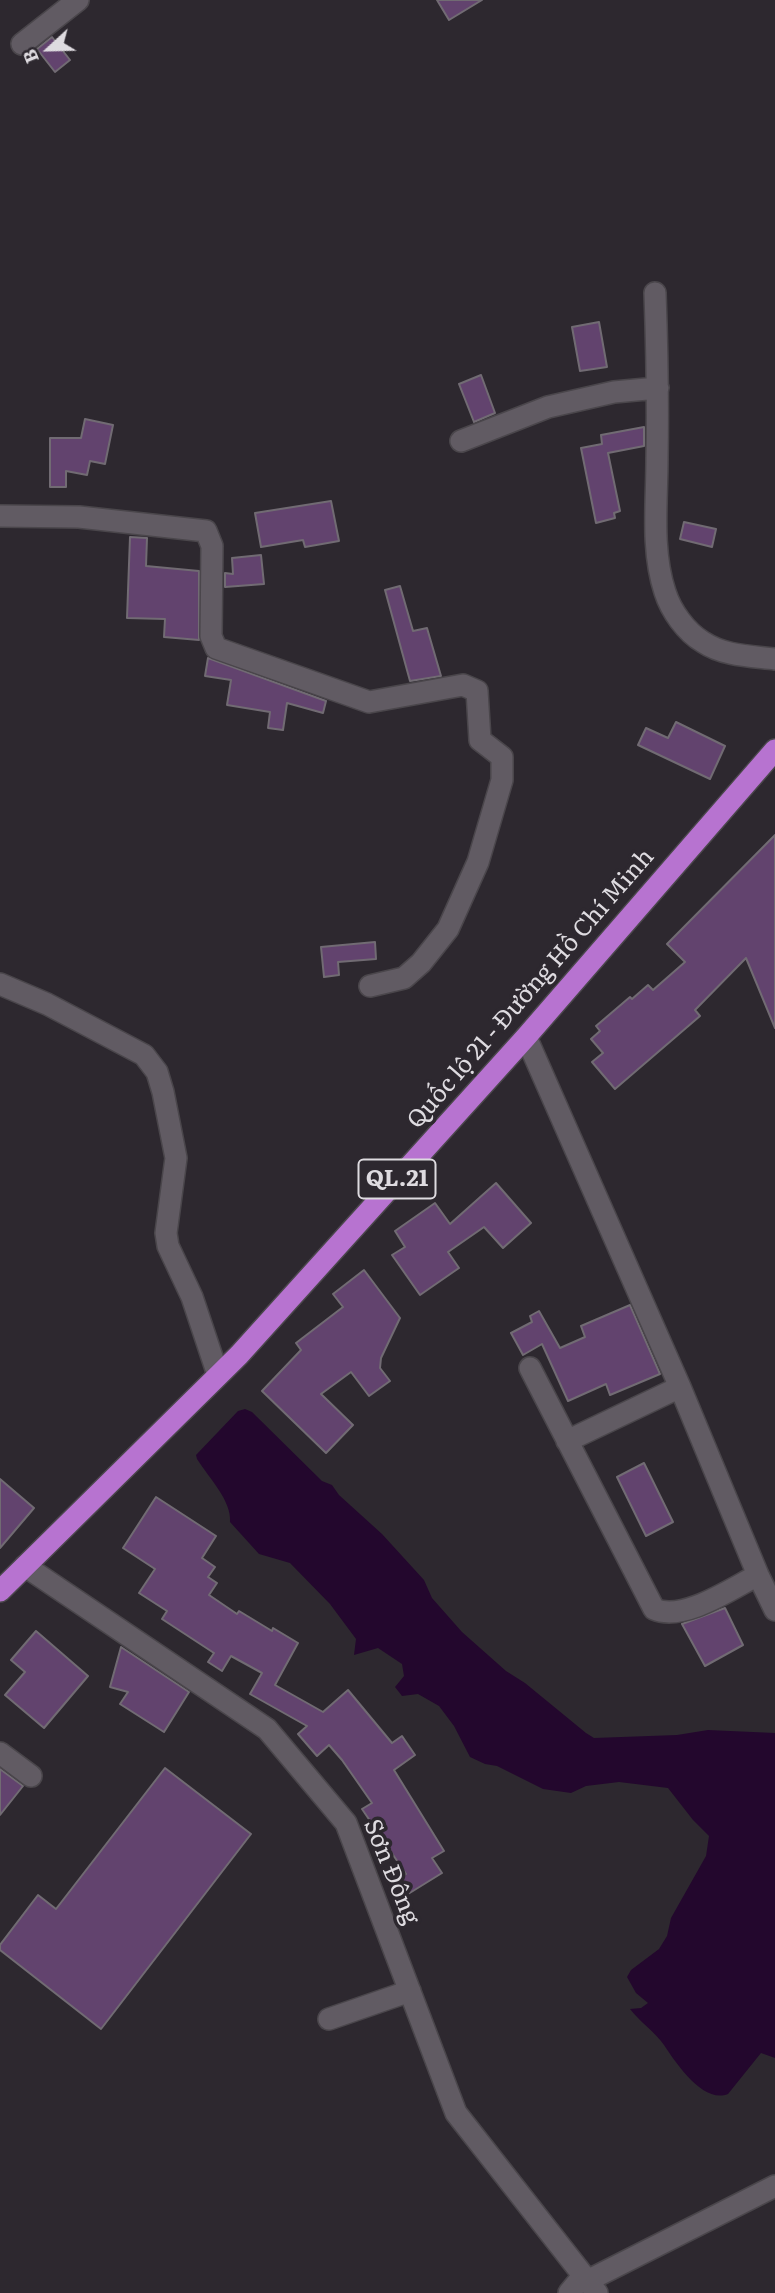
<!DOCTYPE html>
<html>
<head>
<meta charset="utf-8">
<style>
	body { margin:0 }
	#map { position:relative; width:775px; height:2293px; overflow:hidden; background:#2d282f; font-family:Literata,serif }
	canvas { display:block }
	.north { position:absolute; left:14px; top:14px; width:70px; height:70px; -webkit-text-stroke:5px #2d282f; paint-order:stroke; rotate:248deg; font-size:19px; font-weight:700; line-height:28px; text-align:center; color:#dedbe0 }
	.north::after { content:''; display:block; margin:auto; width:24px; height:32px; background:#dedbe0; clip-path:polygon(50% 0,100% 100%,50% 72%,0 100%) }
</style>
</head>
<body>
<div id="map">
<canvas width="775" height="2293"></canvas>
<div class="north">B</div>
</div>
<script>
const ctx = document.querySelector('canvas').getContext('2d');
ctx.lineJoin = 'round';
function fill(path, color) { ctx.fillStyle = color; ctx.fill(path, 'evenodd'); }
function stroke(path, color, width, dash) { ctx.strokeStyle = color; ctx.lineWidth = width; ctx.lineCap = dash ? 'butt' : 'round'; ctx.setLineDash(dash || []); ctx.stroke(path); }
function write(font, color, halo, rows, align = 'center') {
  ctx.font = font + ' Literata,serif'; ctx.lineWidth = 7; ctx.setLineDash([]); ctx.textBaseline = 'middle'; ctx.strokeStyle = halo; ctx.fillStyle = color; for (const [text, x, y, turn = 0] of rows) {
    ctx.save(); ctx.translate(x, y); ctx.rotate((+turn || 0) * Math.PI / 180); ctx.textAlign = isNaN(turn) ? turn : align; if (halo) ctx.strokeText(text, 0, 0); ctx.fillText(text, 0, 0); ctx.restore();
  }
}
fill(new Path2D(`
	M245 1409 252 1412 322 1481 332 1485 339 1495 382 1534 424 1580 432 1598 462 1632 506 1671 525 1683 586 1733 594 1738 677 1735 708 1730 775 1733V2058L761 2053 728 2094C703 2104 676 2063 664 2045 655 2032 640 2022 630 2009L641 2008 648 2003 636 1993 627 1977 631 1970 659 1949 667 1936 671 1918 706 1856 709 1836 693 1820 668 1788 619 1782 586 1786 571 1793 543 1789 497 1766 485 1764 470 1757 454 1726 439 1706 418 1694 402 1696 395 1687 404 1676 402 1664 378 1648 354 1655 356 1639 330 1604 290 1563 259 1554 230 1522C232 1501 209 1478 197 1459L196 1455 238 1411Z`), '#23072d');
const building = new Path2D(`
	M437 0H482L449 20Z
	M52 37 70 60 55 72 37 49Z
	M599 322 607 367 580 371 572 327Z
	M481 375 495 413 474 422 459 384Z
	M85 419 113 425 105 464 90 461 87 475 66 471V487H50V438H81Z
	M644 427V446L608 453 620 511 614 513 615 518 596 523 581 448 602 444 601 435Z
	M331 501 339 541 305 547 303 540 261 547 255 513Z
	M684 522 716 529 712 547 680 539Z
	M130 537 147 538 146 566 199 571V640L164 637 165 619 127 618Z
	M261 555 264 584 225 587V573L233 574 232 558Z
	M400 586 413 631 427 628 441 676 410 681 385 590Z
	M208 658 326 701 323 713 287 703 283 730 268 728 270 712 227 705 231 680 205 676Z
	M676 722 725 746 710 779 638 745 646 728 668 738Z
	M775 835V1028L746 958 695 1010 700 1016 615 1089 592 1062 603 1053 591 1039 600 1031 596 1026 630 997 632 999 648 985 653 990 685 962 667 944Z
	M375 942 376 959 338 962 339 975 324 977 321 947Z
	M496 1183 531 1223 503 1248 484 1227 448 1252 459 1268 420 1295 392 1255 405 1247 395 1231 435 1203 450 1224Z
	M364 1270 400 1318 381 1358 380 1368 390 1381 369 1396 351 1372 321 1394 353 1425 326 1453 262 1391 301 1350 296 1343 343 1307 333 1294Z
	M630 1305 660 1374 610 1395 606 1384 568 1401 542 1344 523 1355 511 1333 532 1322 530 1316 539 1311 560 1348 585 1337 581 1326Z
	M644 1463 673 1522 646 1536 617 1477Z
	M0 1479 34 1508 0 1548Z
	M156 1497 216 1536 202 1558 215 1567 208 1577 217 1583 209 1595 237 1614 239 1611 272 1631 273 1628 298 1643 275 1685 323 1712 348 1690 392 1743 402 1736 415 1755 394 1770 444 1851 432 1858 442 1873 400 1899 390 1884 406 1874 362 1809 372 1803 342 1760 329 1745 317 1756 298 1734 307 1726 250 1694 262 1673 231 1656 222 1671 208 1662 214 1653 162 1619 167 1611 139 1593 155 1569 123 1548Z
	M725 1608 743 1645 705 1666 682 1624Z
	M36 1631 88 1676 44 1728 5 1695 25 1672 11 1660Z
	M121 1647 189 1692 164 1732 120 1704 128 1692 110 1687Z
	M165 1768 251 1834 101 2029 0 1950V1945L38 1895 56 1909Z
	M0 1769 23 1786 0 1815Z`);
fill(building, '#62436e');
stroke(building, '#716b73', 2);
const minor = new Path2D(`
	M22 44 78 0
	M655 293C657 348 658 403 657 459 657 502 651 550 665 592 671 611 686 632 703 642 724 656 750 656 775 659
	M461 441 548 407 614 392 658 388
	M0 516 79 517 206 531 212 546 211 636 216 648 369 702 463 685 477 691 480 740 502 757V780L478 862 448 929 421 963 404 978 370 986
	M0 984 47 1004 144 1055 157 1072 163 1092 176 1158 166 1233 168 1246 192 1297 218 1375
	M526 1037 680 1387 758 1575 775 1610
	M530 1368 654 1609C683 1622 731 1589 758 1575
	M567 1441 680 1387
	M25 1566 267 1729 346 1823 456 2113 597 2293
	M0 1753 31 1776
	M329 2019 410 1991
	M587 2281 775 2186
	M569 2293 583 2276`);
const highway = new Path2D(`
	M0 1591 239 1355 526 1037 775 750`);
stroke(minor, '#4a464b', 24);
stroke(highway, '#4a464b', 24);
stroke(minor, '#615b63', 21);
stroke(highway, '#b773d0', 21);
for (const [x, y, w] of [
	[397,1179,77]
]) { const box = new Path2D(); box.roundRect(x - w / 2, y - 19.5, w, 39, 5); ctx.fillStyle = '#2d282f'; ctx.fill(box); stroke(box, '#dedbe0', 2); }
write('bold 23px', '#dedbe0', null, [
	["QL.21",397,1179]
]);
write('24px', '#dedbe0', '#2d282f', [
	["Quốc lộ 21 - Đường Hồ Chí Minh",531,989,-49],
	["Sơn Đông",391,1872,68]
]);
</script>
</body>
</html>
